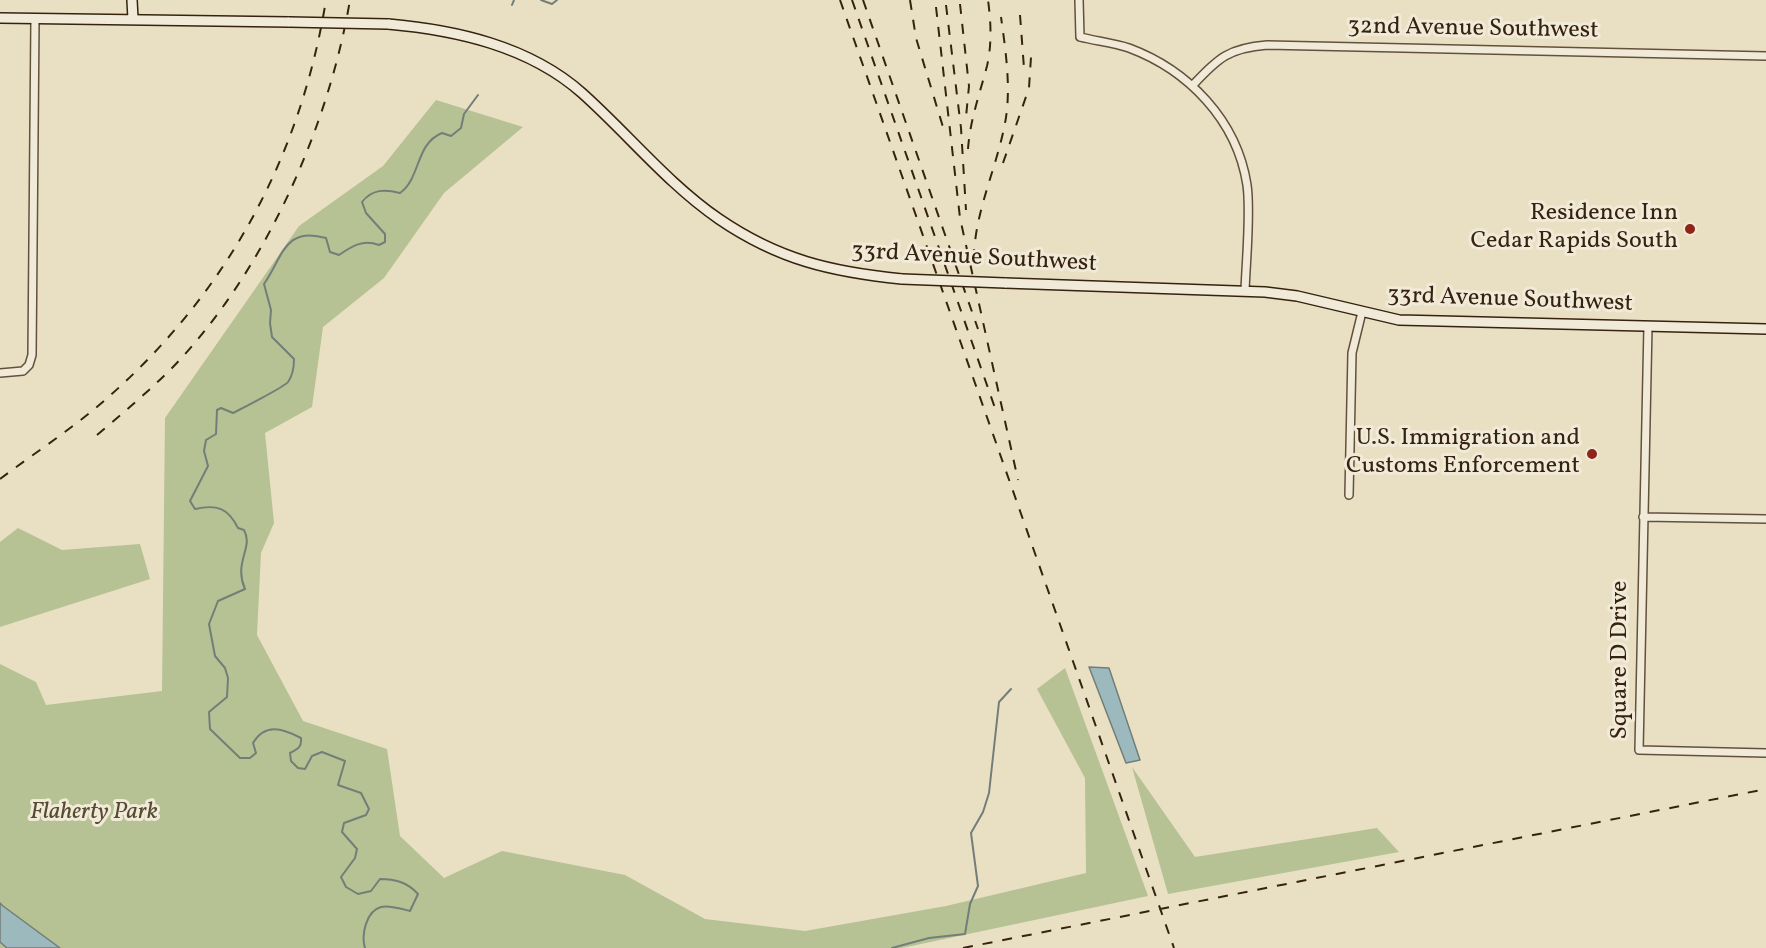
<!DOCTYPE html>
<html>
<head>
<meta charset="utf-8">
<style>
	body { margin:0 }
	canvas { display:block; background:#e9dfc3 }
</style>
</head>
<body>
<canvas width="1766" height="948"></canvas>
<script>
const ctx = document.querySelector('canvas').getContext('2d');
ctx.lineJoin = 'round';
function fill(path, color) { ctx.fillStyle = color; ctx.fill(path, 'evenodd'); }
function stroke(path, color, width, dash) { ctx.strokeStyle = color; ctx.lineWidth = width; ctx.lineCap = dash ? 'butt' : 'round'; ctx.setLineDash(dash || []); ctx.stroke(path); }
function write(font, color, halo, rows, align = 'center') {
  ctx.font = font + ' Vollkorn,serif'; ctx.lineWidth = 6; ctx.setLineDash([]); ctx.textBaseline = 'middle'; ctx.strokeStyle = halo; ctx.fillStyle = color; for (const [text, x, y, turn = 0] of rows) {
    ctx.save(); ctx.translate(x, y); ctx.rotate((+turn || 0) * Math.PI / 180); ctx.textAlign = isNaN(turn) ? turn : align; if (halo) ctx.strokeText(text, 0, 0); ctx.fillText(text, 0, 0); ctx.restore();
  }
}
fill(new Path2D(`
	M436 100 523 127 444 193 384 278 323 327 312 407 265 433 274 523 261 553 257 635 303 721 387 749 400 836 444 878 502 851 625 875 705 919 805 931 946 906 1086 873 1085 778 1037 689 1065 668 1148 896 902 948H0V664L36 682 46 705 162 691 165 418 299 226 383 166Z
	M18 528 62 550 140 544 150 579 0 627V542Z
	M1132 767 1195 857 1377 828 1399 852 1168 894Z`), '#b6c294');
const water = new Path2D(`
	M1089 667 1109 668 1140 760 1126 763Z
	M0 903 3 906 60 948H7L0 942Z`);
fill(water, '#9cbabe');
stroke(water, '#737e78', 1.5);
stroke(new Path2D(`
	M541 0 552 4 557 0
	M512 5 514 0
	M365 948C361 935 366 911 381 907 389 905 402 909 410 911L418 894C407 882 395 879 380 879L371 891 358 894 346 887 341 877 355 858 357 849 342 832 344 823 366 815 369 809 361 793 338 785 345 761 322 752 312 756 305 769 298 768 291 761 290 753C298 749 302 747 301 738 282 728 265 723 253 743L256 753 250 758H240L210 729 209 712 227 697 228 678 225 668 215 656 209 624 218 601 245 589C233 562 254 548 244 530L238 528C228 508 217 504 195 509L190 501 208 466 204 451 206 440 216 434 217 410 221 408 233 413C241 409 284 387 288 382 293 375 294 367 294 359L272 337 270 323 271 310 264 284C283 257 284 226 326 238L330 252 339 255C352 246 363 239 379 245L385 242V234L366 213 362 202C372 189 385 189 400 193 421 178 415 144 442 133L451 136 461 128 464 114 478 95
	M892 948 929 938 965 934 970 904 978 886 971 833 983 812 989 793 999 702 1011 689`), '#737e78', 2);
const street = new Path2D(`
	M1079 0 1080 37C1096 41 1114 43 1129 48 1188 70 1237 120 1247 185 1251 213 1246 261 1245 291
	M1193 85C1218 58 1229 48 1267 45L1766 56
	M1648 326 1639 750 1766 753
	M0 373 23 371 29 365 32 355 35 19
	M1349 495 1352 353 1362 312
	M1643 517 1766 519`);
const secondary = new Path2D(`
	M132 0 133 19
	M0 18 289 22
	M388 24C456 30 529 46 582 93 628 134 668 184 719 219 779 260 832 272 902 279
	M1005 283 1265 292 1297 296 1399 320 1766 329`);
stroke(street, '#62523c', 10);
stroke(secondary, '#35230f', 12);
stroke(street, '#f1ead8', 7);
stroke(secondary, '#f1ead8', 9);
stroke(new Path2D(`
	M840 0 1174 948
	M852 0 995 408
	M863 0 978 329
	M910 0 916 38 943 127
	M960 4 969 86 966 117
	M946 5 961 128 966 210
	M936 7 960 218 1018 480
	M1020 15 1024 68
	M968 149C970 120 980 93 987 66 992 44 991 22 988 0
	M1003 163 1029 88 1031 57
	M974 259C974 215 995 172 1004 128 1012 93 1006 53 1001 17
	M97 435C123 413 148 392 172 368 264 273 328 129 350 0
	M0 479C32 455 67 432 98 406 223 300 300 161 326 0
	M963 948 1766 789`), '#35230f', 2, [10, 10]);
const secondaryBridge = new Path2D(`
	M289 22 388 24
	M902 279 1005 283`);
stroke(secondaryBridge, '#35230f', 12, []);
stroke(secondaryBridge, '#f1ead8', 9);
for (const [x, y, r, color] of [
	[1690,229,6,"#8f2418"],
	[1592,454,6,"#8f2418"]
]) { const dot = new Path2D(); dot.arc(x, y, r, 0, 2 * Math.PI); ctx.fillStyle = color; ctx.fill(dot); stroke(dot, '#f1ead8', 2); }
write('24px', '#35230f', '#f1ead8', [
	["32nd Avenue Southwest",1473,30,1],
	["33rd Avenue Southwest",974,259,3],
	["33rd Avenue Southwest",1510,301,2],
	["Square D Drive",1622,660,-90]
]);
write('24px', '#35230f', '#f1ead8', [
	["Residence Inn",1678,215],
	["Cedar Rapids South",1678,243],
	["U.S. Immigration and",1580,440],
	["Customs Enforcement",1580,468]
], 'right');
write('italic 24px', '#554b30', '#f1ead8', [
	["Flaherty Park",94,814]
]);
</script>
</body>
</html>
